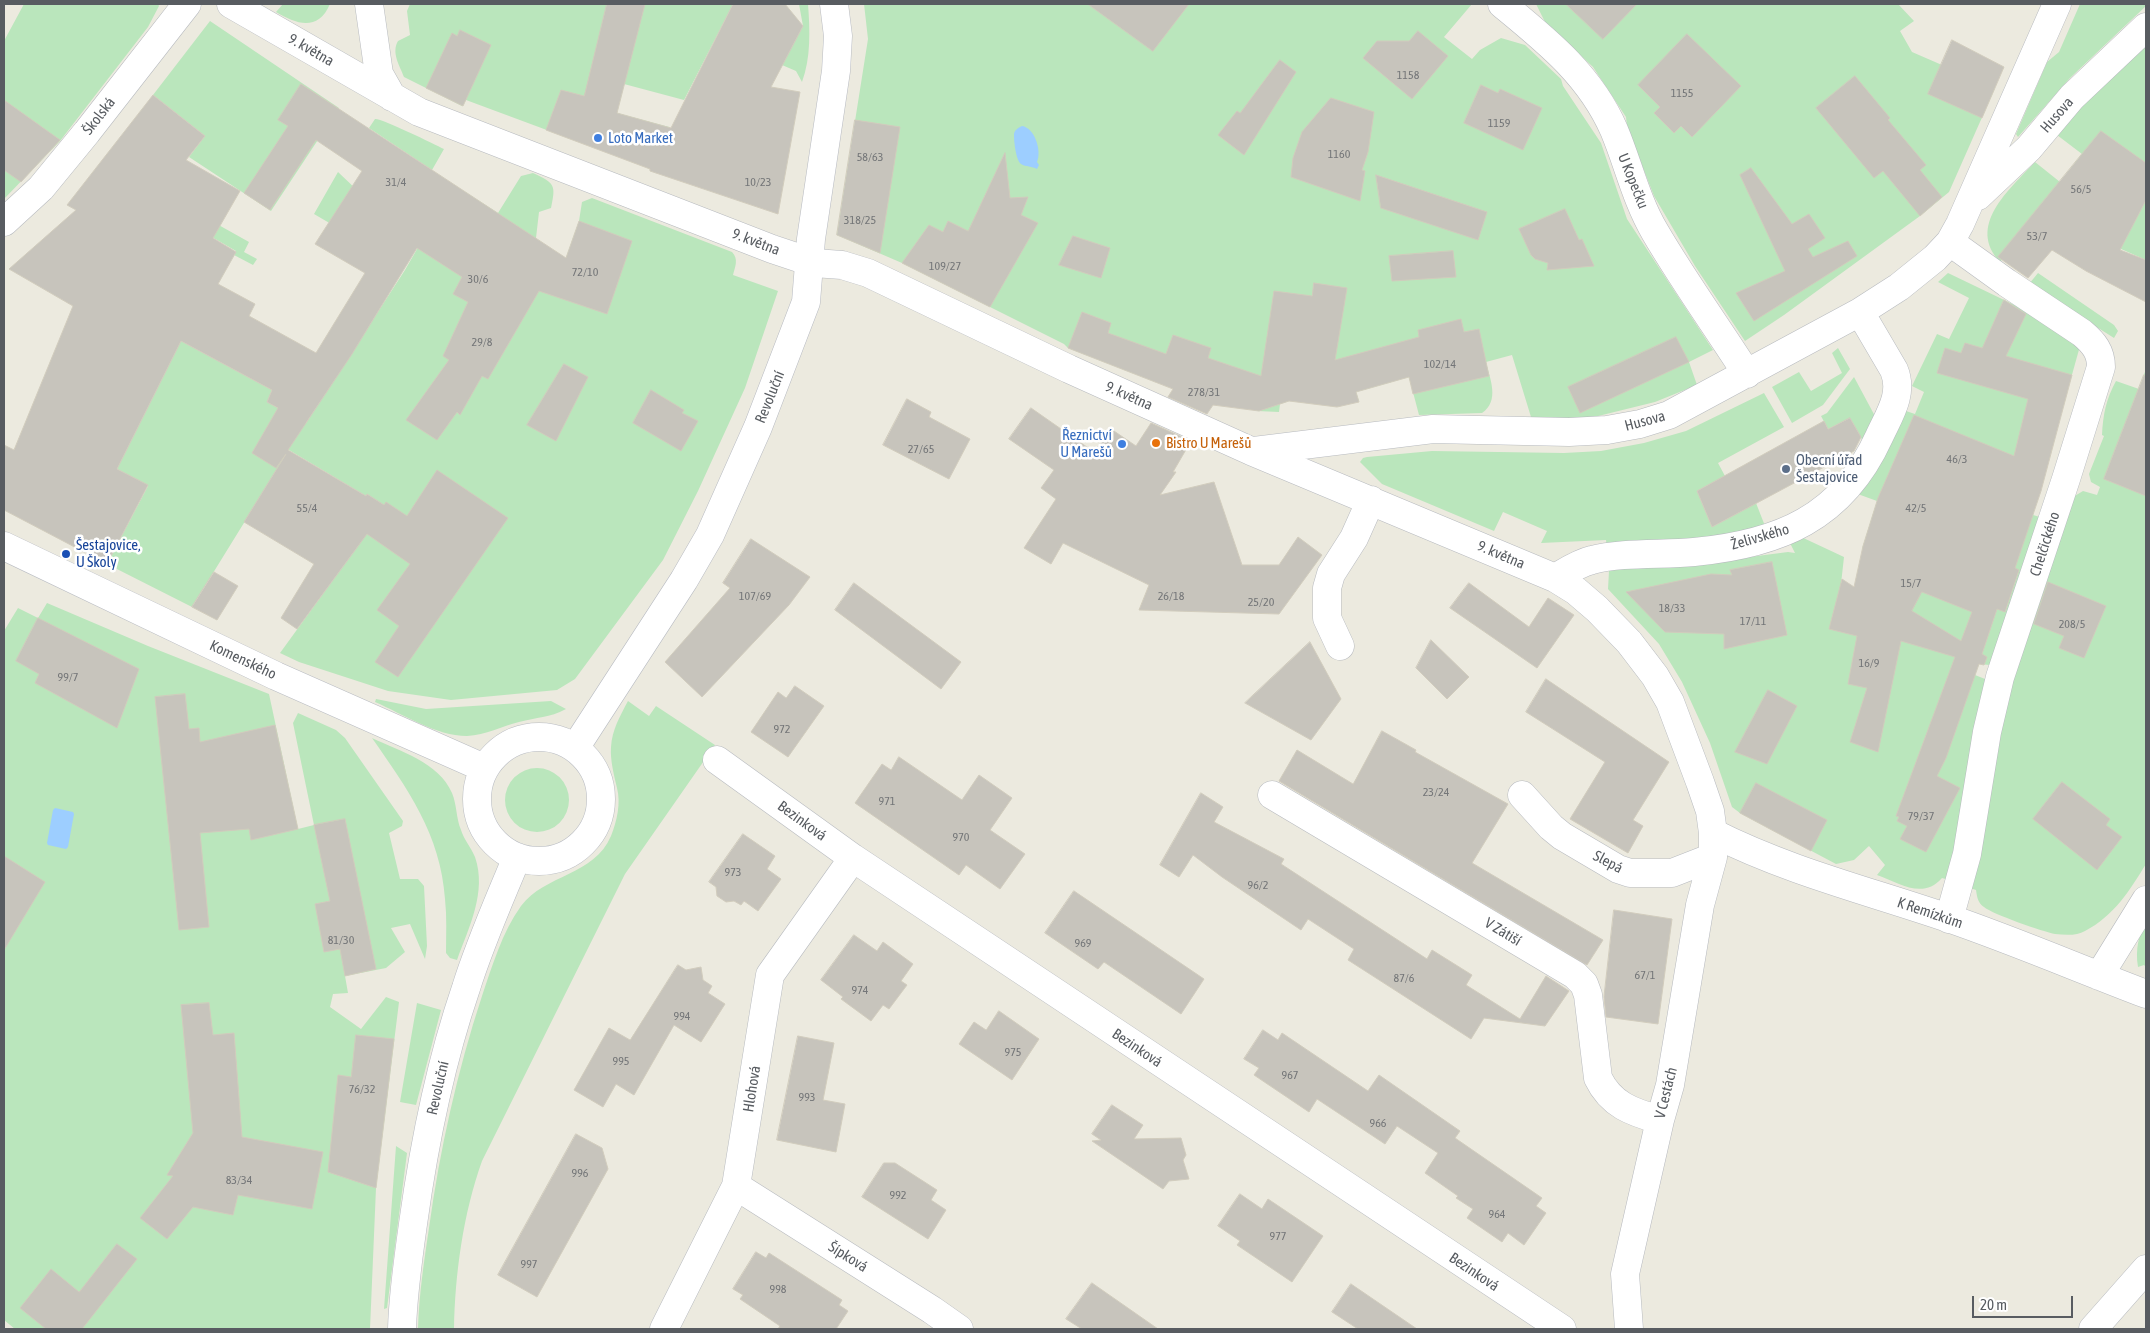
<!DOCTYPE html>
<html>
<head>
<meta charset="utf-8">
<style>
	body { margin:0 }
	#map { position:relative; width:2150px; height:1333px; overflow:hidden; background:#eceadf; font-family:"Asap Condensed",sans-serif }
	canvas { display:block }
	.frame { position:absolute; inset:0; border:5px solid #585c61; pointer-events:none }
	.scale { position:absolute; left:1972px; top:1296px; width:101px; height:22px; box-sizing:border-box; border:2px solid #585c61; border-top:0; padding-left:6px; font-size:15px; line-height:18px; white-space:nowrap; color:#585c61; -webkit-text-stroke:4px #fff; paint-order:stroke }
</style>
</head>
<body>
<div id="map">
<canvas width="2150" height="1333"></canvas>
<div class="frame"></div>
<div class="scale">20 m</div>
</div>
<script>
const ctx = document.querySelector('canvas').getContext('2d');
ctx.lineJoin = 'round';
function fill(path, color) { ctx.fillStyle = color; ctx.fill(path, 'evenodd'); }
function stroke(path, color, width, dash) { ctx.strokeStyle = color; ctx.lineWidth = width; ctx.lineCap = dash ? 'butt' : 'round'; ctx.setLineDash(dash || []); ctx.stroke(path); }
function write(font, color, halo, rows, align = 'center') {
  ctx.font = font + ' "Asap Condensed",sans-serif'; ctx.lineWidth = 5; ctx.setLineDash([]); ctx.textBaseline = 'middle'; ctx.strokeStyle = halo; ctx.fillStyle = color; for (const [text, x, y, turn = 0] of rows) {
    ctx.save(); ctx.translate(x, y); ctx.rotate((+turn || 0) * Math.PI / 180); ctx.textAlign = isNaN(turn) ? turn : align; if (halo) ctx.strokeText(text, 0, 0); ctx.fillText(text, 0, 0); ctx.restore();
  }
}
fill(new Path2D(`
	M24 4H158L159 6 148 27 60 141 4 199V41Z
	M283 4H330C318 32 296 24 276 12Z
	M410 4H733L684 100 624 84 617 113 669 127 649 168 466 100 462 106 404 77C400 66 391 53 398 41L410 35 407 11Z
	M799 4H808C810 30 811 58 802 82L796 71 782 65 803 26Z
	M864 4H1472L1444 37 1472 59 1480 50 1501 38 1525 45 1561 79 1563 86 1601 143 1627 219 1713 350 1689 362 1697 385 1655 402 1586 419 1531 417 1512 355 1486 362C1490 379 1500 401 1482 413L1419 415 1409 377 1356 392 1359 401H1289L1280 404 1279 412 1257 411 1156 382 1068 348 1064 344 902 263 837 235 868 39Z
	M1536 4H1898L1914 21 1900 31 1912 52 1995 88 1949 192 1920 216 1784 315 1745 341 1695 266 1654 196 1627 127 1626 117 1593 67 1545 22Z
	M2080 4H2146V6L2070 78 2018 137 2016 134 2047 62 2059 52Z
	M210 21 339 108 271 211 189 157 205 136 153 95Z
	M2146 45V260L2103 241 2040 207 2002 253 2001 263C1965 226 2010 189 2035 162L2060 182 2082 154 2057 135 2084 104Z
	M375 119C381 118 434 144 444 149L432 170 369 128Z
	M338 172 358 191 362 242 314 214Z
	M533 173C555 183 556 185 551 208L539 212 536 238 555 289 579 221 582 202 592 198 732 252C739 259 735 267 733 275L778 291 745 388 698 491 663 560 575 679 557 690 451 700 388 691 299 662 280 653 357 547 384 506 367 494 366 496 289 450 192 607 107 564 148 486 117 469 181 341 272 390 267 402 306 423 405 270 454 185 498 213 521 176Z
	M199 214 249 242 244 252 257 259 253 265 234 255 236 251 193 226Z
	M1948 273 2027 311 2080 346 2033 515 2040 517 1990 665 1979 664 1975 675 1985 679 1988 683 1949 880 1942 878C1923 900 1899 883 1877 875L1885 865 1869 846 1854 860 1836 864 1740 813 1732 807 1710 743 1682 682 1659 644 1608 589 1609 571 1620 567 1734 559 1788 552 1795 553 1788 539 1797 535 1844 557 1841 584 1876 598 1862 549 1877 501 1855 493 1900 409 1915 414 1924 392 1912 386 1937 334 1949 339 1969 298 1938 282Z
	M2038 273 2114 325 2118 331 2114 338 2029 284Z
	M1838 348 1850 369 1823 405 1792 423 1772 387 1799 372 1811 391 1842 373 1832 353Z
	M2146 369V864C2130 890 2114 916 2085 931 2077 936 2065 935 2055 934 2044 932 1992 914 1984 907 1978 903 1977 897 1976 890L1970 888 1997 728 2073 497 2083 491 2097 495 2100 487 2091 482 2089 474 2104 436 2102 435C2103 415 2106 399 2116 381L2139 389Z
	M1854 377 1876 418 1865 445 1850 418 1828 429 1821 416 1827 413Z
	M1764 393 1784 427 1718 463 1725 476 1697 491 1712 527 1756 503 1765 526 1735 535 1607 549 1606 540 1541 543 1547 531 1503 512 1494 531 1382 484 1360 462 1363 458 1367 457 1432 451 1564 453 1601 451 1644 443 1686 431Z
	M47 603 148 646 269 694 298 829 314 825 293 723 298 713 336 730 345 738 403 821 402 826 389 833 400 879H418L424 886 427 946 425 959 410 924 391 928 405 952 386 968 345 976 348 993 333 994 330 1007 361 1029 386 997 399 1002 376 1188 370 1329H15L4 1320V631L18 608 38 618Z
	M376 699 426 709 551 701 566 709C549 718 537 717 519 722 502 726 486 735 467 736 436 736 403 714 375 702Z
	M628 701 649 716 656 706 715 745 625 874 482 1161C463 1214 455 1274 454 1329H418C419 1295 424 1261 429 1228 440 1149 457 1072 482 996 492 967 502 932 521 906 545 874 594 876 611 836 617 821 621 803 617 788 614 775 610 760 611 747 612 730 620 716 628 701Z
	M372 738C399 751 439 762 452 793 457 805 456 818 461 830 464 840 471 847 475 857 487 892 469 927 457 960L450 958 446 953C446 935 447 917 445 899 441 835 407 788 372 738Z
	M505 800a32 32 0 1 1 64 0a32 32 0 1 1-64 0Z
	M2146 919V967L2144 965 2138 967C2135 949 2139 935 2146 919Z
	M417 1003 441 1010 416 1105 400 1102Z
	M396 1146 407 1153 387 1308 384 1309Z`), '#bae6bc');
fill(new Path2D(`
	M1022 126C1035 128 1042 151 1037 162L1039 165 1037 169C1032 166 1026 167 1021 164 1016 160 1014 142 1014 135 1014 130 1018 128 1022 126Z
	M55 808 73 812 74 814 68 847 66 849 48 845 47 843 53 810Z`), '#9dceff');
const building = new Path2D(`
	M607 4H645L617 113 671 128 733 4H785L803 26 771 87 800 92 778 214 650 171V169L546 130 561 90 584 96Z
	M1088 4H1189L1153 51Z
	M1566 4H1637L1603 39Z
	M460 30 491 45 463 106 426 88 452 33 457 36Z
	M1418 31 1448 56 1412 99 1363 58 1377 41H1409Z
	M1687 34 1741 86 1692 137 1681 126 1674 133 1654 113 1660 107 1638 85Z
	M1952 40 2004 67 1982 118 1928 94Z
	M1280 60 1296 72 1244 155 1218 135 1237 111 1240 113Z
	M1855 76 1890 118 1888 120 1926 165 1920 170 1942 197 1920 216 1883 171 1874 178 1816 108Z
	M301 84 566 258 579 221 632 241 607 314 539 291 488 379 482 376 460 415 457 412 437 440 406 420 449 360 443 356 468 302 453 294 462 277 417 248 352 354 288 450 366 496 367 494 384 505 386 502 407 516 437 470 508 518 398 677 375 662 399 626 377 610 410 564 367 534 297 629 281 618 314 564 244 522 286 454 276 468 252 453 278 408 267 402 272 390 181 341 117 469 148 485 107 564 4 510V445L14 450 73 306 9 269 76 210 67 205 153 95 205 136 186 160 240 191 213 238 236 252 218 284 255 304 249 316 316 353 365 273 315 244 362 171 316 140 270 210 244 193 288 126 278 120Z
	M1481 85 1498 93 1500 89 1542 108 1523 150 1464 123Z
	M1331 98 1374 112 1368 152 1362 170 1365 171 1360 201 1291 177 1293 158 1302 132Z
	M4 100 60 140 21 182 4 170Z
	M855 120 900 127 880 253 837 235Z
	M2101 131 2146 163V200L2120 250 2146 260V302L2086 271 2052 250 2028 278 1998 257Z
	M1005 153 1010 198 1028 197 1021 215 1038 223 990 307 902 263 929 225 943 232 948 221 968 231Z
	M1751 168 1792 224 1809 214 1825 238 1808 249 1813 257 1848 241 1857 256 1754 321 1736 293 1785 271 1740 175Z
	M1376 175 1487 212 1478 240 1381 208Z
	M1565 209 1579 240 1582 239 1594 266 1547 270 1548 263 1535 259 1531 255 1519 229Z
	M1073 236 1110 248 1101 278 1059 265Z
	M1453 251 1456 277 1392 281 1389 256Z
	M1314 283 1347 288 1335 360 1419 337 1418 330 1461 319 1464 332 1479 329 1489 376 1413 394 1409 377 1356 392 1359 402 1337 407 1289 401 1259 411 1213 405 1207 414 1168 397 1173 389 1068 348 1082 312 1111 323 1108 333 1166 354 1173 335 1211 348 1208 358 1261 376 1274 291 1312 296Z
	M2004 300 2026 314 2006 356 2072 375 2041 491 2015 568 2019 570 2005 612 1997 609 1982 654 1987 657 1984 665 1979 664 1946 758 1937 776 1960 788 1926 852 1900 839 1907 826 1897 821 1899 817 1896 816 1955 657 1901 641 1878 752 1850 742 1867 688 1848 684 1857 636 1829 629 1842 579 1854 587 1863 546 1878 498 1914 415 2014 456 2028 399 1937 373 1945 348 1961 353 1965 343 1982 348ZM1922 592 1972 612 1961 641 1912 611Z
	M1676 337 1689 362 1580 413 1568 387Z
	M564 364 588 377 556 441 527 425Z
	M2144 375 2146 376V496L2104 479Z
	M651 390 684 410 682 413 698 421 681 451 633 423Z
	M907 399 931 412 929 417 970 439 949 479 883 445Z
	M1031 408 1094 452 1111 429 1136 446 1151 423 1191 441 1173 472H1176L1160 495 1214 482 1242 565H1279L1298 537 1322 555 1279 614 1139 610 1149 585 1063 543 1051 564 1024 548 1056 499 1041 488 1054 470 1009 439Z
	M1850 418 1861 437 1854 451 1712 527 1697 491 1824 421 1828 429Z
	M751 539 810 577 789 605 702 697 665 662 730 588 723 583Z
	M1772 562 1787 635 1724 649V634L1665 632 1626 592 1711 574 1732 575 1730 570Z
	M214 572 238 586 217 620 192 607Z
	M2048 582 2106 606 2084 658 2059 648 2064 636 2034 624Z
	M854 583 961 662 941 689 835 610Z
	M1469 583 1529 627 1548 598 1574 615 1537 668 1450 608Z
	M38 618 139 669 117 728 35 683 39 674 16 661Z
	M1431 640 1469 677 1447 699 1416 668Z
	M1310 642 1341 699 1311 740 1245 703Z
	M1546 679 1669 762 1633 820 1643 826 1628 853 1570 819 1605 762 1526 712Z
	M795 686 824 706 788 757 751 732 778 692 786 698Z
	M1768 690 1797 706 1767 764 1735 752Z
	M185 694 189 729 199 728 200 742 275 725 298 829 251 840 249 829 200 833 209 927 179 930 155 697Z
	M1382 731 1416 750 1415 752 1508 804 1472 863 1603 940 1587 965 1279 781 1297 750 1353 784Z
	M899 757 962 800 979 775 1012 798 990 830 1025 854 1000 889 966 865 959 875 855 803 882 764 891 770Z
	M2062 782 2110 819 2106 825 2122 837 2097 870 2033 819Z
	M1756 783 1827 820 1811 851 1740 813Z
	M1201 793 1223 807 1214 822 1284 859 1281 864 1427 959 1432 950 1472 975 1466 985 1520 1019 1546 976 1569 991 1545 1026 1484 1018 1471 1039 1348 960 1354 949 1308 919 1301 930 1222 877 1193 855 1179 877 1160 865Z
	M345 819 376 969 345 976 340 949 324 952 315 904 330 901 314 825Z
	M743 834 775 856 767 869 781 879 758 911 744 901 741 905 734 901 726 902 717 896 716 887 709 882Z
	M4 856 45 882 4 950Z
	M1074 891 1204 979 1181 1014 1104 962 1098 969 1045 933Z
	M1614 910 1672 919 1658 1024 1606 1017 1604 997Z
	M854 935 877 951 883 942 913 964 901 981 907 985 889 1009 883 1005 871 1021 841 999 843 997 821 980Z
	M678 965 686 970 701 967 703 980 712 986 708 993 725 1004 701 1042 674 1025 634 1095 616 1084 603 1107 574 1090 609 1028 630 1040Z
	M209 1003 213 1035 234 1033 242 1137 323 1152 312 1209 238 1195 233 1215 193 1207 167 1239 140 1218 173 1176 167 1175 193 1133 181 1005Z
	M999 1011 1039 1039 1012 1080 959 1044 974 1022 986 1030Z
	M1263 1030 1278 1040 1282 1033 1368 1091 1379 1075 1460 1131 1455 1138 1542 1198 1536 1206 1546 1213 1524 1245 1508 1233 1502 1242 1467 1218 1473 1209 1456 1198 1458 1196 1425 1173 1438 1153 1397 1126 1385 1144 1317 1099 1309 1112 1254 1075 1259 1068 1244 1059Z
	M356 1035 394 1039 376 1188 328 1172 338 1075 351 1077Z
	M798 1036 834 1043 823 1100 845 1104 836 1152 777 1140Z
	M1112 1105 1143 1125 1134 1139 1181 1138 1186 1155 1183 1160 1189 1179 1169 1181 1163 1189 1092 1141 1101 1140 1092 1134Z
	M576 1134 602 1148 608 1169 537 1297 498 1275Z
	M884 1163H895L937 1190 931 1200 946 1210 928 1239 862 1197Z
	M1240 1194 1262 1209 1268 1199 1323 1236 1292 1282 1237 1245 1240 1241 1218 1226Z
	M117 1244 137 1259 82 1329H46L20 1308 51 1269 79 1292Z
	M756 1252 766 1258 769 1253 842 1300 839 1305 848 1311 836 1329H778L780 1326 740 1299 743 1295 733 1289Z
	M1092 1283 1158 1329H1082L1066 1319Z
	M1351 1284 1417 1329H1358L1332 1312Z`);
fill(building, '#c7c4bc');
stroke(building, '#d1ccbd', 1);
const street = new Path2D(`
	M231 4 419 112 772 249 814 263 842 265 868 273 1069 369 1251 451 1555 578 1576 591 1597 609 1629 642 1655 676 1670 702 1700 782 1710 811 1713 833V857L1700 905 1670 1085 1660 1120 1625 1274 1629 1329
	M369 4 379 74 392 97
	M1502 4C1547 41 1590 75 1614 130 1628 163 1636 200 1655 232 1683 280 1717 327 1747 374
	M1978 196 2029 148 2072 97 2146 27
	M4 222 41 188 87 132 187 4
	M1254 451 1433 429 1569 432 1607 430 1640 424 1669 415 1860 312 1899 287 1935 258 1950 242 1960 224 2057 4
	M1555 578C1567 571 1579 563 1592 560 1622 552 1662 555 1694 552 1779 544 1842 518 1879 437 1889 415 1904 394 1894 370L1860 312
	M1340 646 1327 618V588L1331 574 1354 538 1371 500
	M717 760 853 858 1562 1329
	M1272 795 1575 975 1584 984 1588 995 1598 1078C1611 1105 1632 1112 1660 1120
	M1522 795 1551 827 1562 836 1618 869 1630 873H1672L1713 857
	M1713 833C1788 871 1869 891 1948 918 2015 941 2080 969 2146 994
	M1949 919 1967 854 1987 732 2000 677 2066 479 2101 367C2101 352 2094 343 2082 333L2007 283 1950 242
	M2099 976 2146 900
	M736 1186 932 1310 959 1329
	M664 1329 736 1186 770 975 853 858
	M2093 1329 2146 1269`);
const secondary = new Path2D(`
	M4 546 276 676 484 768
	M477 799a62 62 0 1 1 124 0a62 62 0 1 1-124 0Z
	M575 748 684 580 710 535 758 427 806 302 811 239 836 71 838 36 834 4
	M402 1329C403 1294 408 1259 413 1224 424 1144 440 1064 466 988 480 943 499 901 517 857`);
stroke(street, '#b7babf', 29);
stroke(secondary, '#b8bbc2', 29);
stroke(street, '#fff', 28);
stroke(secondary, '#fff', 28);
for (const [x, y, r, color] of [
	[598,138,5,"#3f7fe0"],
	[1156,443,5,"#e8710a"],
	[1122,444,5,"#3f7fe0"],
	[1786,469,5,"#5c6f8a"],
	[66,554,5,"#1a4fb4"]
]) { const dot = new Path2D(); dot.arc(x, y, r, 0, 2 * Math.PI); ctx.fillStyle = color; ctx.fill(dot); stroke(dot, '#fff', 2); }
write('12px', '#747678', null, [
	["1158",1408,75],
	["1155",1682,93],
	["1159",1499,123],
	["1160",1339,154],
	["58/63",870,157],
	["31/4",396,182],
	["10/23",758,182],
	["56/5",2081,189],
	["318/25",860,220],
	["53/7",2037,236],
	["109/27",945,266],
	["72/10",585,272],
	["30/6",478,279],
	["29/8",482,342],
	["102/14",1440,364],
	["278/31",1204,392],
	["27/65",921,449],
	["46/3",1957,459],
	["55/4",307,508],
	["42/5",1916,508],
	["15/7",1911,583],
	["107/69",755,596],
	["26/18",1171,596],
	["25/20",1261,602],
	["18/33",1672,608],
	["17/11",1753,621],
	["208/5",2072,624],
	["16/9",1869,663],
	["99/7",68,677],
	["972",782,729],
	["23/24",1436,792],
	["971",887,801],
	["79/37",1921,816],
	["970",961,837],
	["973",733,872],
	["96/2",1258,885],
	["81/30",341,940],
	["969",1083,943],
	["67/1",1645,975],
	["87/6",1404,978],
	["974",860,990],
	["994",682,1016],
	["975",1013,1052],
	["995",621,1061],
	["967",1290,1075],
	["76/32",362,1089],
	["993",807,1097],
	["966",1378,1123],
	["996",580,1173],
	["83/34",239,1180],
	["992",898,1195],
	["964",1497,1214],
	["977",1278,1236],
	["997",529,1264],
	["998",778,1289]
]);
write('15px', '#585c61', '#fff', [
	["9. května",311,50,30],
	["Husova",2057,115,-49],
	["Školská",99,116,-52],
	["U Kopečku",1633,181,68],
	["9. května",756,242,21],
	["9. května",1129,396,24],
	["Revoluční",770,397,-68],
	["Husova",1645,421,-15],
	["Želivského",1760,537,-16],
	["Chelčického",2045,544,-72],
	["9. května",1501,555,23],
	["Komenského",243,660,25],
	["Bezinková",802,821,36],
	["Slepá",1608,862,28],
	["K Remízkům",1930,913,19],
	["V Zátiší",1503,932,31],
	["Bezinková",1137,1048,34],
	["Revoluční",438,1088,-77],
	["Hlohová",752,1089,-81],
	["V Cestách",1666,1093,-76],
	["Šípková",848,1257,32],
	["Bezinková",1474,1272,34]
]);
write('15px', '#366cbe', '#fff', [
	["Loto Market",608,138],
	["Řeznictví",1112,435,"right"],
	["U Marešů",1112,452,"right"]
], 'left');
write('15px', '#c56008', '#fff', [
	["Bistro U Marešů",1166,443]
], 'left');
write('15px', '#4e5e75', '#fff', [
	["Obecní úřad",1796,460],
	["Šestajovice",1796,477]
], 'left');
write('15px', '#164399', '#fff', [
	["Šestajovice,",76,545],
	["U Školy",76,562]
], 'left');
</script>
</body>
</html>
